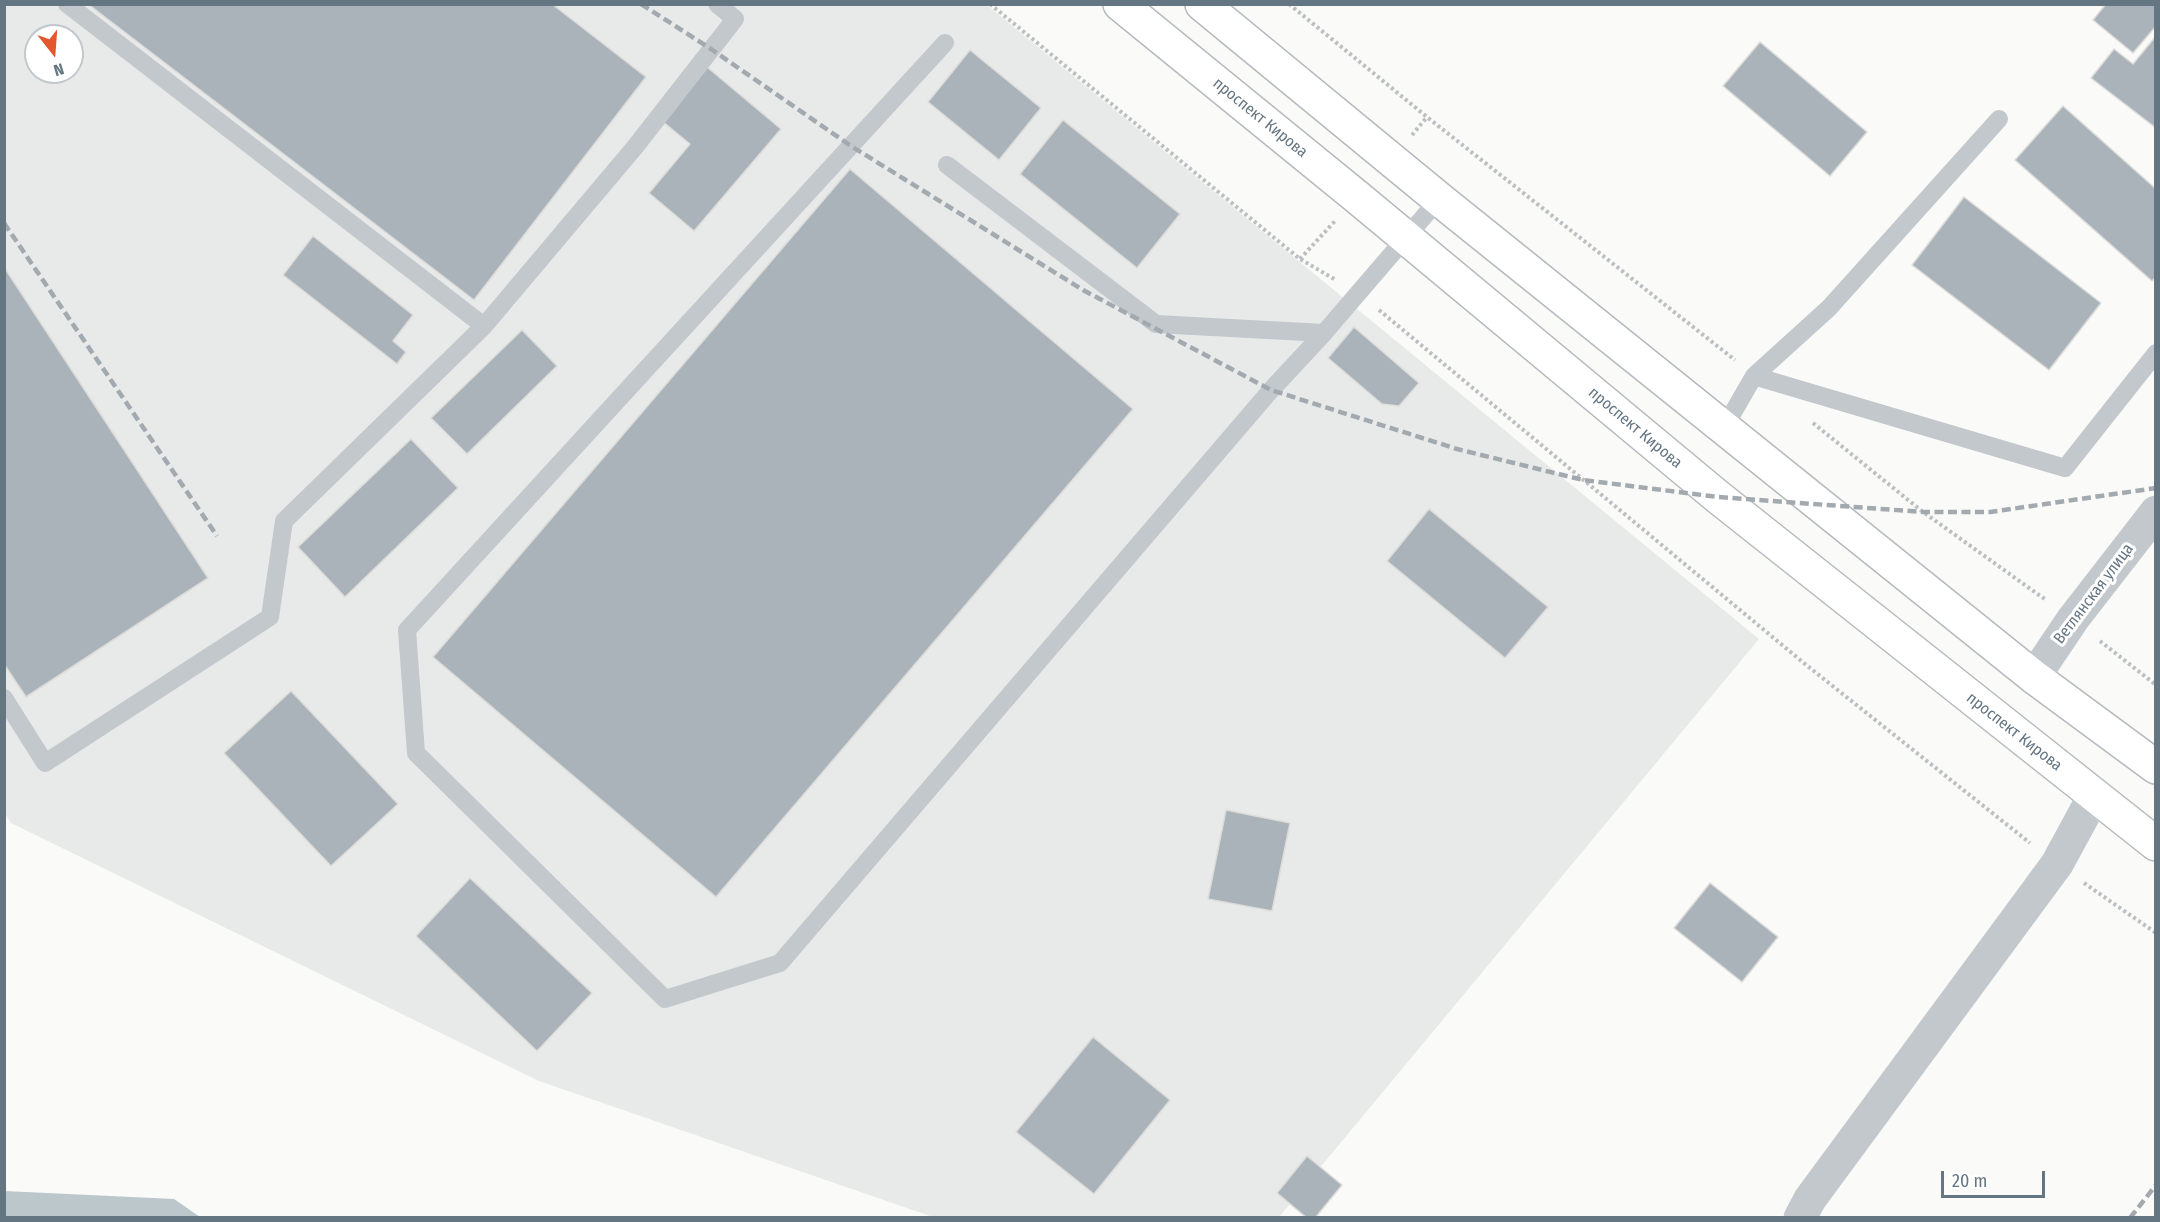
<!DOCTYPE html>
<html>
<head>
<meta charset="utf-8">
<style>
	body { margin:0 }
	#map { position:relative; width:2160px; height:1222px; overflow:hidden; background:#fafaf8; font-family:"Fira Sans Condensed",sans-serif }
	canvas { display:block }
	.frame { position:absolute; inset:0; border:6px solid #657683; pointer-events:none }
	.north { position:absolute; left:24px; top:24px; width:60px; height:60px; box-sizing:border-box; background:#fff; border:2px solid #c1c8cd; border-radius:50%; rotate:163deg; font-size:16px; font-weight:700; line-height:24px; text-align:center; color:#657683 }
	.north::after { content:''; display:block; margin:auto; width:21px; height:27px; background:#e4572e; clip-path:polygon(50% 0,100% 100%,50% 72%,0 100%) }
	.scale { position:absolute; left:1941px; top:1171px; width:104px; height:27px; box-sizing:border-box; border:3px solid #657683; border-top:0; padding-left:8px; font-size:18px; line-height:21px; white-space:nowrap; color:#657683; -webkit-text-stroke:4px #fff; paint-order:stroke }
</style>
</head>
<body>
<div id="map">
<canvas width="2160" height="1222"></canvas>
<div class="frame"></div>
<div class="north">N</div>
<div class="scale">20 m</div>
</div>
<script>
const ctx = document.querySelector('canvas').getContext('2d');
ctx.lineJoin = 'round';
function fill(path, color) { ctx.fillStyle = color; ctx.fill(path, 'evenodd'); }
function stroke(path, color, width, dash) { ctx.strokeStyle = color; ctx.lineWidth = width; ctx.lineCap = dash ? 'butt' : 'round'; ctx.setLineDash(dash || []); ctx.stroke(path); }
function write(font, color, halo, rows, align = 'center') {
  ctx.font = font + ' "Fira Sans Condensed",sans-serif'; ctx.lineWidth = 6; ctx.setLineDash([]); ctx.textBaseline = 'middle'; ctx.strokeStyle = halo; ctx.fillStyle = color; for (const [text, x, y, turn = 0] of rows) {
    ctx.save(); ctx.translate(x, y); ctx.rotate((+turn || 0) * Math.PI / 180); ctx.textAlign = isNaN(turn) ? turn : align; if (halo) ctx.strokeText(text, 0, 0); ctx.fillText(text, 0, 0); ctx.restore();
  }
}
fill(new Path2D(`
	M4 5H987L1759 639 1279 1217H933L539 1081 11 823 5 813ZM36 36H72V72H36Z`), '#e8e9e9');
fill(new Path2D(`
	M5 1191 174 1199 200 1217H5Z`), '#bbc7cb');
const building = new Path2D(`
	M88 4H552L646 77 474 300Z
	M2106 4H2156V26L2133 53 2093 20Z
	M2156 36V128L2091 78 2114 49 2133 64Z
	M1760 42 1867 132 1830 176 1723 86Z
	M970 50 1041 108 999 160 928 102Z
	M707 67 781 129 694 231 649 193 690 144 662 121Z
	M2063 106 2156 189V277L2152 281 2015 160Z
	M1063 120 1180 214 1137 268 1020 174Z
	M850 169 1133 409 716 897 433 657Z
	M1964 197 2101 303 2049 370 1912 265Z
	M313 236 413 315 393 341 406 352 397 364 283 275Z
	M4 267 208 578 26 697 4 664Z
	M1354 327 1419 383 1399 406 1382 404 1328 358Z
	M522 330 557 366 467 454 431 418Z
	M411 439 458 488 345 597 298 547Z
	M1429 509 1548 607 1505 658 1387 561Z
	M291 691 398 804 331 866 224 753Z
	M1226 810 1290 823 1272 911 1208 899Z
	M470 878 592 993 537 1051 416 936Z
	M1710 883 1778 937 1742 982 1674 928Z
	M1093 1037 1170 1100 1094 1194 1016 1132Z
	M1307 1156 1342 1185 1315 1218H1307L1277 1193Z`);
fill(building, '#aab3b9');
stroke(building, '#dcdcda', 1.5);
const primary = new Path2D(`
	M1120 4 1357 197 1718 497 2156 844
	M1202 4 1439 199 2034 677 2156 767`);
stroke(primary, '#b5babe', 36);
stroke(new Path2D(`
	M990 4 1300 259 1336 280
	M1289 4 1427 117 1735 360
	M1412 135 1427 117
	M1300 259 1335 221
	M1379 310 1805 664 2030 843
	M1813 423 1923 512 2046 600
	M2100 641 2156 685
	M2084 883 2156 933`), '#bbbfc2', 4, [3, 3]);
stroke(new Path2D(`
	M67 4 484 326
	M945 43 407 630 416 753 665 999 780 963 1271 390 1324 333 1439 199
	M947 165 1156 324 1324 333
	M1754 376 1829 308 1999 119
	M1724 428 1754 376 2065 468 2156 353
	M4 698 45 763 270 617 284 521 484 326 635 147 735 19 717 4`), '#c3c8cc', 18);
stroke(new Path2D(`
	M2034 677 2073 619 2156 512
	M1800 1218 1810 1199 2057 864 2094 796`), '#c3c8cc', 33);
stroke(primary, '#fff', 33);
stroke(new Path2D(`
	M641 4 711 49 851 146 1083 290 1271 390 1457 449 1583 480 1718 497 1923 512H1990L2156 488
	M4 223 217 536
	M2130 1218 2156 1185`), '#a2aab0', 4.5, [9, 4.5]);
write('16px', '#657683', '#fff', [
	["проспект Кирова",1260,118,39],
	["проспект Кирова",1635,428,40],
	["Ветлянская улица",2094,594,-53],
	["проспект Кирова",2014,732,38]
]);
</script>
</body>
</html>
